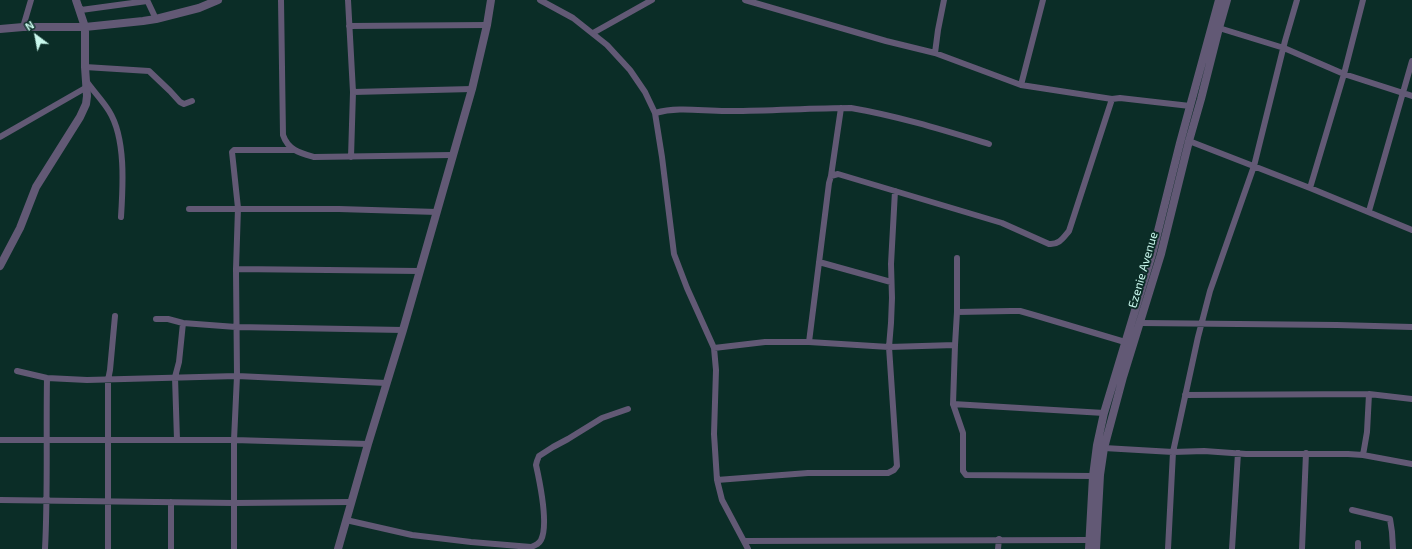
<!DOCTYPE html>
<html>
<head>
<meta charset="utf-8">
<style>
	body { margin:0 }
	#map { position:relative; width:1412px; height:549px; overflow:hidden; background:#0b2d27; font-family:"Exo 2",sans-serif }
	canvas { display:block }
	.north { position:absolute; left:16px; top:16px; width:40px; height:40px; -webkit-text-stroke:3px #0b2d27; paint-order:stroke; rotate:328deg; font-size:11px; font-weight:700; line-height:16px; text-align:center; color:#c9f8ed }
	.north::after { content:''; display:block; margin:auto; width:14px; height:18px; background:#c9f8ed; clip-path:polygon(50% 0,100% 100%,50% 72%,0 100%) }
</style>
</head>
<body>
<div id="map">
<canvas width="1412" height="549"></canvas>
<div class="north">N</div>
</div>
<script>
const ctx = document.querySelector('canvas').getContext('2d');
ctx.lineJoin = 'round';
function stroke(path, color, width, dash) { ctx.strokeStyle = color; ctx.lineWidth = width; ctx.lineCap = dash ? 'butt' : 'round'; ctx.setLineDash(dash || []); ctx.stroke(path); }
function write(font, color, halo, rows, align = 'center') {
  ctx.font = font + ' "Exo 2",sans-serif'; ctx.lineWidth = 4; ctx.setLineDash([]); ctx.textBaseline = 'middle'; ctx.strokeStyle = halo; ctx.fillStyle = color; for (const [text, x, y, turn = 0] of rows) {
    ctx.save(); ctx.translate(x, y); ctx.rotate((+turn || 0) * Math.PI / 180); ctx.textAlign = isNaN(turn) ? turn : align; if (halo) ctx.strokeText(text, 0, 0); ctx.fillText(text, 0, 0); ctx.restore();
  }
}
stroke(new Path2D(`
	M147 0 156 19
	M281 0 283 135C288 150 300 153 314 157L452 155
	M348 0 353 92 351 157
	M540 0 573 18 607 45 630 70 645 92 655 113 662 157 674 254 687 288 714 348 716 370 714 434 717 480 722 500 748 549
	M745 0 886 41 935 53 1021 85 1112 99 1120 98 1190 106
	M79 6 81 10 147 1
	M349 26 487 25
	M23 27 31 0
	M1219 28 1284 48 1344 74 1412 96
	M593 33 652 0
	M935 53 938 30 944 0
	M85 67 149 71 170 91 180 102 184 104 192 101
	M87 82C94 92 103 101 109 111 126 138 123 186 121 217
	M1021 85 1043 0
	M353 92 472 89
	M655 113C681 106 705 112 732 111 771 111 811 108 851 108 898 116 943 130 989 144
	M0 137 87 87
	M1189 141 1310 188 1412 230
	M293 150H234L232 152 238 208 236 269 237 376 386 383
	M831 176 841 108
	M1310 188 1344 74 1363 0
	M189 209H339L437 212
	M1369 211 1412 61
	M957 258V312
	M819 262 891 282
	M236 269 419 271
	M156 319H168L183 323 236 327 403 330
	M1140 323 1337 325 1412 327
	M809 342 829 183 831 176 838 174 1002 223 1049 244C1059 245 1063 238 1069 231L1112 99
	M955 345 953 404 963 433V471L966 475 1093 476
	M714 348 765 342H809L889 347 955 345 957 312 1011 311H1020L1034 315 1125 342
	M17 371 47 378 87 380 237 376 234 440V549
	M1185 395 1369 394 1412 399
	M953 404 1104 413
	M0 440H234L368 444
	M177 440 175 377 179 362 183 323
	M1104 448 1173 452 1204 451 1246 454H1348L1363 455 1412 464
	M1363 455 1367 432 1369 394
	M717 480 808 473H888L894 470 897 466 889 347 891 323 892 298 891 264 895 191
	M0 500 234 503 351 502
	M171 502V549
	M1352 510 1390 519 1392 532 1393 549
	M346 520 412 535 471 542 531 547C536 545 539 544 541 540 549 524 540 483 536 465L537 461 539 456 553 447 568 439 602 418 628 409
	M744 541 1089 540
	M1358 543V549
	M45 549C48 492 46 435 47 378
	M108 549V380L110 370 115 316
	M998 549 999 539
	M1168 549 1173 452 1198 337 1210 291 1254 166 1285 41 1297 0
	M1232 549 1238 453
	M1302 549 1306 453`), '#625975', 6);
stroke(new Path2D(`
	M0 29 23 27H85L143 21 156 19 199 8 218 0
	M0 266 20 228 36 187 80 117 86 104 87 96 85 67V27L76 0
	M338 549 368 444 403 330 472 89 487 25 491 0
	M1089 549 1093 476 1097 445 1104 413 1153 251 1180 143 1219 0
	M1096 549 1100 475 1104 448 1123 377 1161 254 1189 141 1201 99 1219 28 1227 0`), '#625975', 8);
write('12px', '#c9f8ed', '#0b2d27', [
	["Ezenie Avenue",1143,270,-74]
]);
</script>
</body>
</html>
